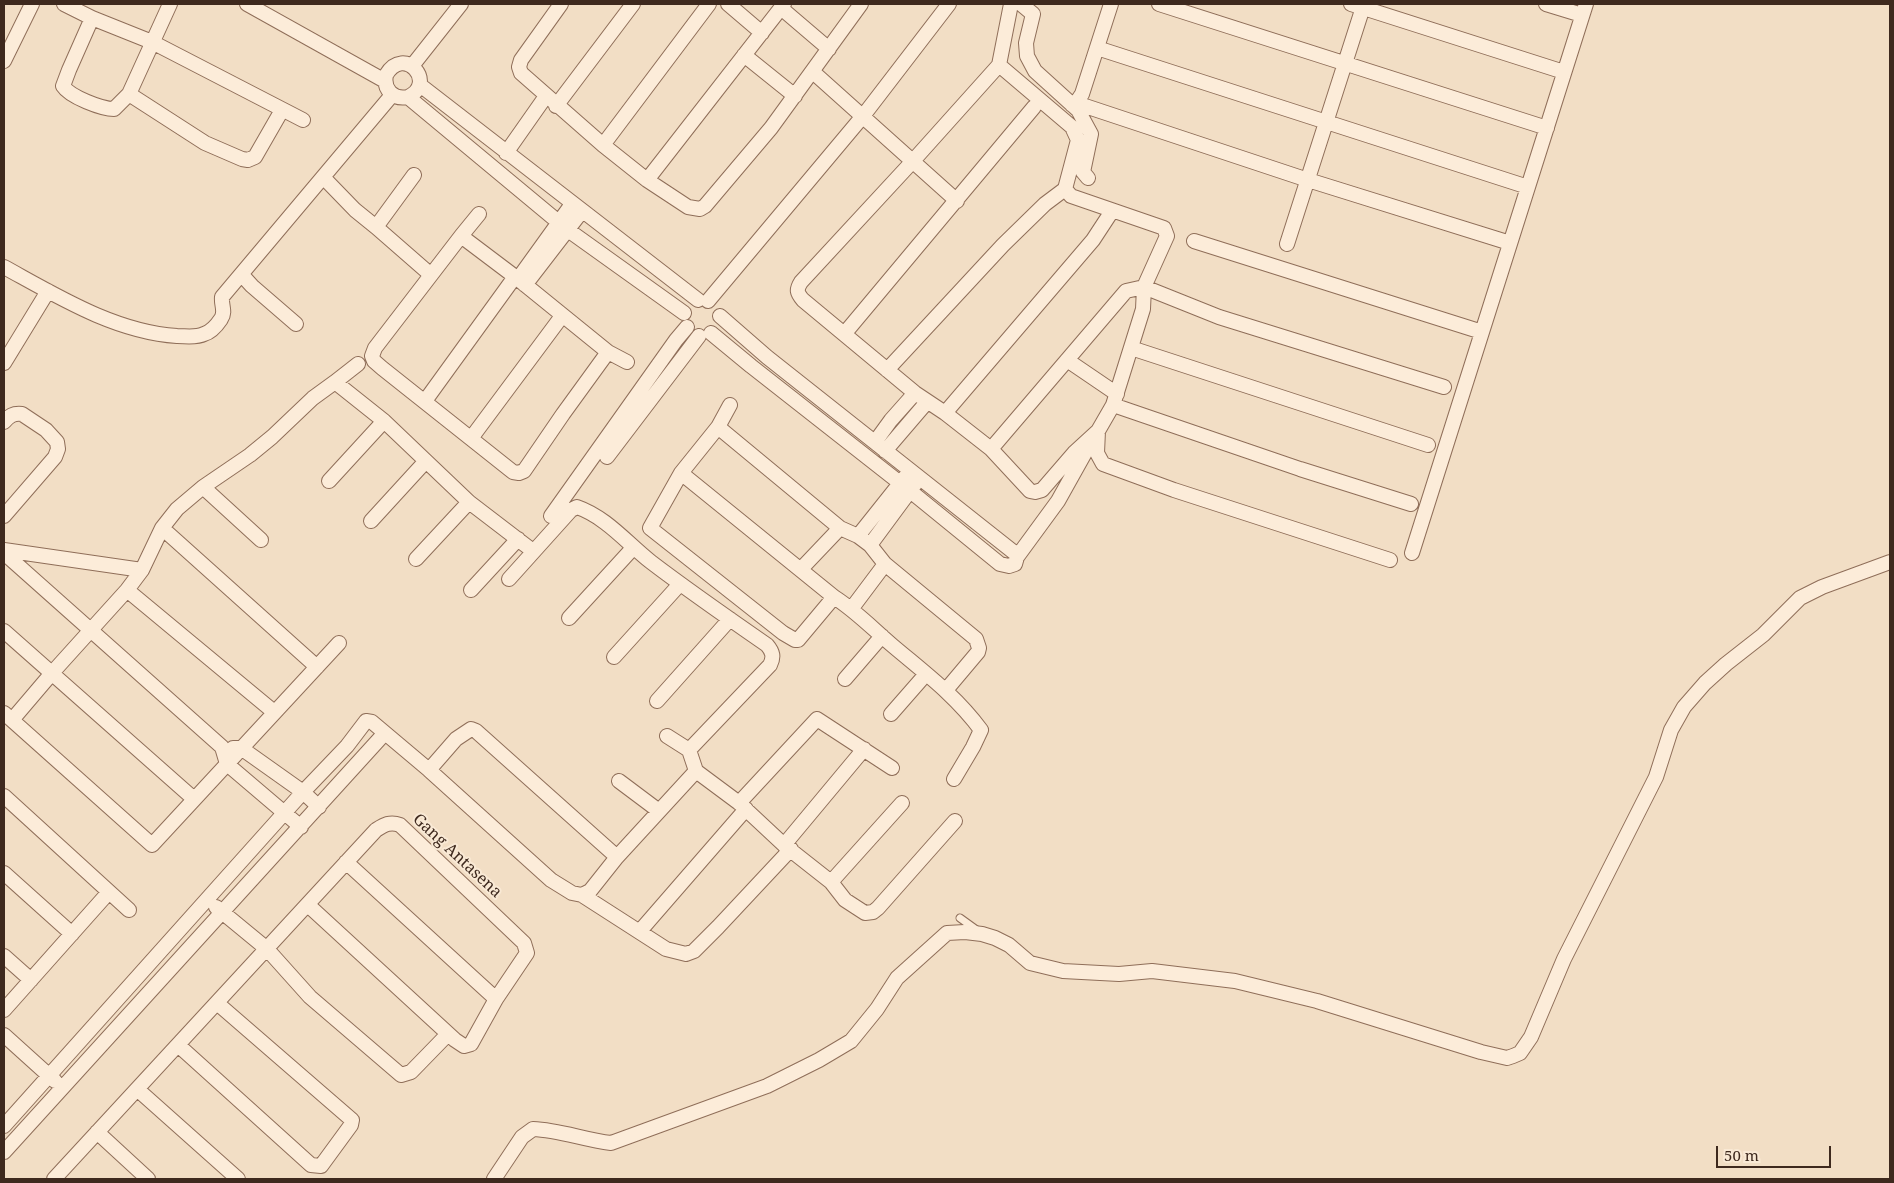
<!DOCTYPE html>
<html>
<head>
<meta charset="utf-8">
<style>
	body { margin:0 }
	#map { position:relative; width:1894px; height:1183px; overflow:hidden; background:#f2dec5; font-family:"Noto Serif",serif }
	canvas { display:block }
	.frame { position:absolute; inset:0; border:5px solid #3e291e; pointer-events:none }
	.scale { position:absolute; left:1716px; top:1146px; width:115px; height:22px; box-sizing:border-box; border:2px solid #3e291e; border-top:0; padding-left:6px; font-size:15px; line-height:18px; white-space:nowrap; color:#3e291e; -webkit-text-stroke:4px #f9e9d5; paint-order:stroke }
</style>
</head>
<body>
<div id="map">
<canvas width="1894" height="1183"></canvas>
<div class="frame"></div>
<div class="scale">50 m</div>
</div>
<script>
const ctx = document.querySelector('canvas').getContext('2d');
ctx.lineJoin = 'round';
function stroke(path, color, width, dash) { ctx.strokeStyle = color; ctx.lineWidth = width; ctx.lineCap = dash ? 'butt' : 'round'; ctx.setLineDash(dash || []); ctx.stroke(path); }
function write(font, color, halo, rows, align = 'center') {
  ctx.font = font + ' "Noto Serif",serif'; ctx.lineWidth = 4; ctx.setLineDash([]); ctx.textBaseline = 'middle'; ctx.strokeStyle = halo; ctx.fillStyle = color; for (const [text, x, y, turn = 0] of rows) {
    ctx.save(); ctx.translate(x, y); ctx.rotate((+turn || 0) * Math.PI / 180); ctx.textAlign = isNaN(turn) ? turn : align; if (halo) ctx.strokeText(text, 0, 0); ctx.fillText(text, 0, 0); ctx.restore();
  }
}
const service = new Path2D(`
	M960 918 978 931`);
const minor = new Path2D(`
	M64 4 92 18 152 42 303 120
	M247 4 385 81
	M561 4 521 60 519 67 521 73 603 145 647 180 688 207 700 209 705 206 771 128 861 4
	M728 4 762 33
	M1021 4 1033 14 1026 43 1027 56 1035 71 1078 110 1091 134 1083 172 1088 178
	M1159 4 1547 128
	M1351 4 1564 72
	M1546 4 1582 15
	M781 8 829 49
	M92 18 69 70 63 86C70 97 102 109 114 109L129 94 170 4
	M1097 48 1528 187
	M744 55 795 96
	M4 61 32 4
	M999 65 912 162 801 282C796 290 797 293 803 300L915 393 945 413 991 449 1030 491 1035 492 1042 490 1074 453 1098 431 1113 405 1143 309 1144 287 1167 236 1164 228 1071 196 1065 189 1078 140 1072 127 999 65 1011 4
	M412 66 461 4
	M813 72 957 201
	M420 85 698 300
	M129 94 205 143 242 159 248 160 255 157 282 110
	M408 97C438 83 404 44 386 75 383 89 393 100 408 97L568 230 684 313
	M1076 103 1308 180 1510 243
	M1072 105 1076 103 1082 94 1111 4
	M556 106 633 4
	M603 145 709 4
	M506 153 546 96
	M414 175 376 227 431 275
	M323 177 355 210 376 227
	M647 180 784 4
	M479 214 461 236 518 279 608 352 627 362
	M461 236 375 348 372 356 374 361 382 368 513 472 519 473 524 471 563 414 608 352
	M1194 241 1482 332
	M1287 244 1364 4
	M4 267C57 296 115 332 177 336 186 336 196 338 204 334 211 332 217 325 221 319 226 312 221 305 222 297L392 95
	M242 275 252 286 296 324
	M518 279 572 204
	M525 285 582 211
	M708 301 863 116 949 4
	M711 333 751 366 909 490 1000 564 1009 566 1015 564 1017 557 1016 554 767 357 720 316
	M845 333 1034 107
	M1131 348 1428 445
	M1067 360 1117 394
	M4 363 48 291
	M887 370 1003 245 1045 204 1065 189
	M335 382 358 364
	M425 401 514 278
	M730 405 718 427 681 473 650 528 783 633 795 640H798L834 597
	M1113 405 1300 469 1411 504
	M945 413 1093 240 1112 211
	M4 422C9 416 13 413 22 414L46 430 57 442 58 449 55 457 4 516
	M718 427 840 528 858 536 870 545 885 564 976 639 979 648 978 652 946 690
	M1098 431 1097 453 1103 464 1174 490 1390 560
	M472 437 562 316
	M875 442 891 420 915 393
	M991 449 1126 291 1144 287 1219 317 1444 387
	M885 451 927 402
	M607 457 699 336
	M681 473 834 597C856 611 873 629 893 646 925 673 956 696 981 730L973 747 954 779
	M329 481 384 421
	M203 487 261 540
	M551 516 676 340 687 327
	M371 521 425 462
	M162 528 317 667
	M858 536 905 477
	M870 545 915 484
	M4 550 142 570
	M4 553 222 747 227 764 301 827
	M1412 553 1586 4
	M1017 557 1058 501 1091 442
	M416 559 469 502
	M801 569 840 528
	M509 579 571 510 577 507C606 517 627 543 651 562 689 591 728 618 767 645 773 652 774 657 770 665L689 750
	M127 590 274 712
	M471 590 518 539
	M852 608 885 564
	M569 618 633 548
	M4 631 194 799
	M614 657 680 584
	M845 679 882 636
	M657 701 730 619
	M4 713 152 845 339 643
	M891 714 926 674
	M12 720 52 673 127 590 142 570 162 528 177 509 203 487 250 455 272 437 313 398 335 382 384 421 469 502 533 551
	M667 736 689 750 696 771 739 803 784 845 831 882 845 900 865 913 873 912 878 908 955 821
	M233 748H241L303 792 319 807
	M429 770 456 739 471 729 476 731 617 857
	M619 781 659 811
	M4 796 129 910
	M739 803 817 719 892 768
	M784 845 864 749
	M4 873 72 934
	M831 882 902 803
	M582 895 666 949 686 954 694 951 718 927 791 849
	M308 905 455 1040 464 1046 471 1044 496 999 346 862
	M216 907 267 949 310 997 401 1075 411 1072 448 1034
	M640 931 746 809
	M4 956 31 980
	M4 1010 109 892
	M4 1035 55 1081
	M178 1045 311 1165 321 1166 351 1125 352 1120 217 1003
	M137 1089 238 1179
	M4 1126 303 792 347 746 366 721 372 722 429 770 551 880 572 893 582 895 590 891 617 857 696 771
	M97 1132 148 1179
	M4 1152 384 734
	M54 1179 376 830C384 825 390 821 400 825L524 943 527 953 496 999
	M494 1179 522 1137 533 1129C560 1130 584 1140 611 1143L767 1086 819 1060 851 1041 877 1009 897 978 947 933 965 932 982 934 995 938 1009 945 1030 963 1063 971 1119 974 1152 971 1235 981 1317 1001 1481 1052 1507 1058 1513 1056 1520 1053 1531 1037 1564 959 1656 777 1671 730 1684 707 1705 683 1726 664 1763 635 1800 598 1822 587 1890 562`);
stroke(service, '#8f6e59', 9);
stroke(minor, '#8f6e59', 16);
stroke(service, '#fcecd9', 7);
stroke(minor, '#fcecd9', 14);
write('16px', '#3e291e', '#f9e9d5', [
	["Gang Antasena",457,856,43]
]);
</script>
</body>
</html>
